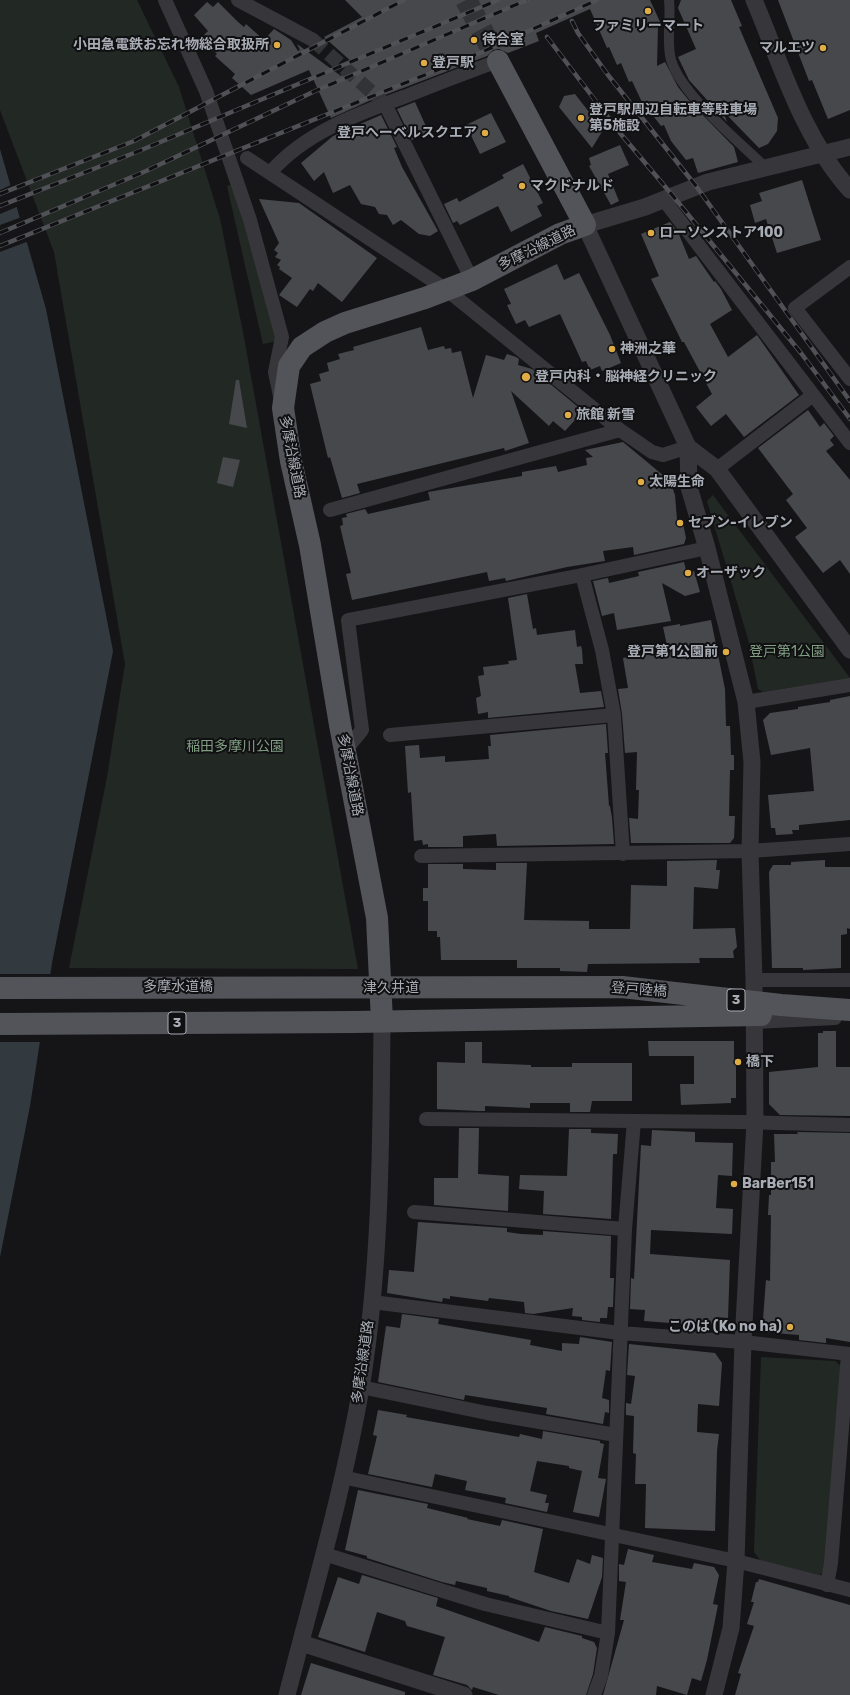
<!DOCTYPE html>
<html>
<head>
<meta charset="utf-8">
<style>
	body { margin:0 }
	canvas { display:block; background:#151517 }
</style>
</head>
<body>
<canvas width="850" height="1695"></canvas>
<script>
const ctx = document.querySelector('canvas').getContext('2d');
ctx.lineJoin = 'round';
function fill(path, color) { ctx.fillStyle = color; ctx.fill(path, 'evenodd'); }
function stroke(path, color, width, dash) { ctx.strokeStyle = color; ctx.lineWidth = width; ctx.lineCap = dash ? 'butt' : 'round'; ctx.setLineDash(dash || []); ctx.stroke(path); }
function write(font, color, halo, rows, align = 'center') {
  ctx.font = font + ' Rubik,"Noto Sans JP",sans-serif'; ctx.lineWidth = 4; ctx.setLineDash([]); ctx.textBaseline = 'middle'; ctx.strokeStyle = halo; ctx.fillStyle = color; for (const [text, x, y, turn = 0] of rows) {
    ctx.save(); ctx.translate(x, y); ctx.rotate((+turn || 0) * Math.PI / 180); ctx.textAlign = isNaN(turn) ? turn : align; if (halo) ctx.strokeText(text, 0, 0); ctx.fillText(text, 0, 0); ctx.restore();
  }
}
fill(new Path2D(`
	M0 0H137L179 87 220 219 243 332 358 969 69 968 107 777 125 664 54 252 0 110Z
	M233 184 277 341 263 344 227 186Z
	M713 495 850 678 763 692 758 689 748 639 707 501Z
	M761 1357 835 1361 841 1366 824 1570 820 1575 761 1561 754 1552Z`), '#222823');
fill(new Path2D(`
	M0 149 46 309 113 651 52 963 30 1106 0 1257Z`), '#323a40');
fill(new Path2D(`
	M13 184 19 206 0 214V190Z
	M22 217 29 241 0 252V225Z
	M0 974H52L42 1042H0Z`), '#151517');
fill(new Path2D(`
	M345 0H650L661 24 658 26 657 66 665 62 678 87 691 103 734 147 738 162 698 173 693 158 686 160 671 141 664 125 661 126 641 100 632 81 629 82 621 63 617 65 609 47 607 48 590 9 536 33 539 41 508 53 499 49 493 50 487 56 369 101 331 118 309 70 251 95 232 78 235 74 215 56 217 54 213 50 216 47 204 35 208 31 194 15 207 2 213 7 218 2 238 22 244 27 246 24 264 40 274 29 291 40 298 51 300 50 297 44 341 76 352 62 324 37 362 17Z
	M681 0H731L742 26 739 27 778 118 777 131 768 144 759 148 723 111 727 122 689 80 678 57 696 49 678 8Z
	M778 0H850V110L828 119 812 80 809 81Z
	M575 94 603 130 592 148 559 107 564 96Z
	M415 102 429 133 412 140 397 109Z
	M491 113 506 142 480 154 466 125Z
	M381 115 397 147 394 148 402 167 438 231 430 236 419 234 401 220 393 225 387 215 379 214 375 207 361 204 350 185 333 193 324 172 314 181 301 163 333 136Z
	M620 145 629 165 608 174 619 201 611 205 589 166 591 165 589 158Z
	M523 164 543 203 537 206 542 216 511 232 498 206 460 225 457 221 453 223 444 204 457 198 459 202 504 178 502 175Z
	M802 180 821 240 777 253 766 219 755 223 750 205 762 201 759 193Z
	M259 199 299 203 377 258 342 302 318 283 313 291 310 289 297 307 279 295 292 278 279 269 280 267 277 265 281 260 275 257 278 253 274 250 279 243Z
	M670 222 678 232 689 259 696 256 714 282 715 281 721 289 732 310 710 324 728 357 757 335 799 395 744 437 726 414 711 426 696 407 712 394 684 342H682L651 279 659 276 641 234Z
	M557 264 564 280 579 273 610 335 621 363 602 371 600 366 590 370 586 361 582 362 560 314 529 327 525 320 516 324 507 305 511 304 504 289Z
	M421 327 428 350 444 346 445 349 451 348 452 353 461 351 473 398 486 355 504 360 507 354 516 357 519 359 518 365 532 369 583 411 565 431 553 421 549 426 511 391 529 443 505 451 504 448 357 484 360 493 342 498 330 457 328 458 310 384 321 381 319 374 329 371 327 363 340 359 338 354 354 350 353 347Z
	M236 380H239L247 428 229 424Z
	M808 410 820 427 824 423 834 436 830 440 834 445 826 451 850 480V574L840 560 823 573 795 537 807 528 786 500 793 494 758 448Z
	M623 442 670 481 675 495 677 520 682 519 686 538 684 544 634 555 633 547 603 551 605 561 567 567 506 581 505 578 489 581 487 572 352 600 346 574 351 573 340 526 343 525 342 518 347 517 346 514 365 509 368 514 430 500 428 492 522 476V472L556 466 558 472 587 465 586 458 593 457 585 450Z
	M223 457 240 460 233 487 217 483Z
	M684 562 686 570 690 569 691 572 694 571 700 592 685 596 662 583 671 621 617 630 614 613 602 616 593 581 608 578 609 583 639 576 638 572Z
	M527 594 533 629 536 628 537 635 575 630 577 647 581 646 582 650 583 664H575L580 693 601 691 604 707 488 718V712L478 714 476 698 481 696 478 676 484 675 483 667 509 664 508 661 517 660 508 598Z
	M711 620 725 689 726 726H730L731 755H734V770H730L729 816H735L734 838 730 843H631L629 818 638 819 639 790H636L637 752 625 753 622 714 618 689 628 688 623 658 668 650 663 627 680 624V626Z
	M850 696V820L799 825V830H792L793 834 776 835 775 828H771L768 795 814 791 810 748 771 755 763 720 770 713 798 709V707L830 702V700Z
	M606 724 608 753H605L609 806H610L612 818 614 844 497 846 496 834 463 836V847H428V844L423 845 422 840 414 841 411 792 408 793 405 746 419 745 420 758 445 756V762L489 759 488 746H491L490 735Z
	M717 860 716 870H720L718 889 694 887 693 929 735 928 737 947 733 951 734 958H699L700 963 588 964 587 972 560 971V968H517V960H441L440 937H437V931H428V901H423V888H428V864H463V869L496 870V863H527L524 920 589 921V929H630L631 885 667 886V861Z
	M825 860V867H850V929L847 928V934L841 935V968L803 970V968H772L769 872 773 865H791V862Z
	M823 1031H836V1067H850V1116L780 1115 769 1104V1072L818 1067V1033H823Z
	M648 1041H734V1062H736V1098H731V1103L681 1105 680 1084H694V1056H649Z
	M465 1042H482V1063L531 1065V1067H572V1063H632V1101H592L590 1112H570V1103H530V1108L485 1106V1111H479L437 1109V1062L465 1063Z
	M459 1128H479L478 1174 509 1176 508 1211 434 1205V1178H458Z
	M569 1129H591V1133L618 1134 617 1154H613L611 1219 543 1214 544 1191 519 1189 520 1175 567 1176Z
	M652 1130 695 1132V1142L733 1143 732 1176 718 1175 716 1208 733 1209 732 1234 651 1230 650 1254 730 1260 728 1318 716 1317V1324L684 1321V1324L644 1321 645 1310 630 1309 631 1278 634 1279 641 1145 651 1146Z
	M797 1132 850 1133V1342L826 1338V1343L799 1340V1335L762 1332 766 1280 770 1281 771 1215H768L769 1195H771V1162H775L774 1134H798Z
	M418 1222 507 1228V1232L521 1234 543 1235V1231L611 1236 610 1278H614L613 1307H608L607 1318H600V1322L582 1320V1317L572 1316 573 1308 533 1314 525 1313 524 1302 489 1298 488 1301 450 1296V1299L443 1298 442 1302 387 1293 389 1270 414 1272Z
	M402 1314 439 1319 438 1324 531 1340 530 1345 562 1351V1343L579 1344 580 1337 612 1342 610 1371 606 1370 602 1398 609 1400V1413L605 1412 603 1424 546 1414 547 1408 465 1395 464 1400 378 1382 386 1326 400 1328Z
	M629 1344 715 1353 722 1363 719 1406 698 1404 697 1432 719 1434 717 1451 715 1531 645 1528 646 1484H635L636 1454 633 1453 634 1416 626 1415V1403L631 1404 635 1376 627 1375Z
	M378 1410 407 1415 406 1417 519 1437 520 1434 542 1439 543 1431 600 1441V1443L604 1444 598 1478 606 1479 599 1517 573 1512 582 1471 569 1468V1466L537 1461 530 1491 547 1495 545 1503H549L547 1512 505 1503 506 1498 465 1490 467 1481 435 1474 432 1487 368 1474 377 1436 373 1435Z
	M358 1490 428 1504 427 1508 468 1518 467 1519 500 1526 502 1520 543 1529 534 1572 569 1583 577 1559 590 1564 592 1555 603 1558 602 1577 588 1619 551 1611 509 1597V1596L487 1591V1588L456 1581 455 1585 442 1582 367 1558V1556L345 1550Z
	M628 1549 654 1555 652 1562 692 1569 694 1563 714 1567 719 1575 713 1604 718 1605 707 1660 701 1681 692 1678 687 1695 657 1686 656 1695H603L624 1620H620L626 1582 619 1581V1564L624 1565Z
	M362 1575 438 1598 436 1606 539 1642 545 1627 582 1636V1638L594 1642 597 1648 593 1674 586 1695H499L473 1687 472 1690 467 1685 433 1675 445 1637 407 1626 405 1621 377 1612 365 1652 318 1637 338 1577 359 1584Z
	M759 1579 850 1605V1695H735L741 1674 738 1673 754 1626 747 1624 754 1602H751L756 1582H758Z
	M311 1663 405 1692V1695H301Z`), '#47484c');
stroke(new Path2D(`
	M313 40 385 104`), '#323337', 14, [14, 7]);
stroke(new Path2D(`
	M466 0 498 61`), '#323337', 22, [22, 11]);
stroke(new Path2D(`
	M669 0C671 18 667 37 670 55 675 90 740 142 766 168`), '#37373b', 10);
stroke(new Path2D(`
	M165 0 206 91 250 220 282 337 275 372 280 396
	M238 0 313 40
	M385 104 472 280
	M247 158 447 290 620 430 652 452 663 455 688 447
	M270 173C305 132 360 113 409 95 439 83 468 72 498 61
	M664 200 850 443
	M850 267 795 308 850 379
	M717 469 813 395
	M330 510 620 430
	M582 575 602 650 614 715 623 854
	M746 702 850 685
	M390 735 614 715
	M346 754 348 747 362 730 348 620 582 575 707 548
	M421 856 750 851 850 844
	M754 980H850
	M755 1022 835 1018
	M426 1119 741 1122 850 1125
	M414 1212 625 1229
	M372 1302 620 1333 743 1342 850 1354
	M361 1387 487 1413 616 1435
	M342 1477 736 1561 850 1590
	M324 1554 485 1604 608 1633
	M827 1585 831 1563 848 1354
	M594 1695 601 1676 608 1633 625 1229 634 1121`), '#37373b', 14);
stroke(new Path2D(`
	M754 0C781 64 803 138 850 190
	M688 447 717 469 850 650
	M301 1643 464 1695
	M287 1695C313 1593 343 1492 361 1388 381 1267 381 1143 382 1021
	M714 1695 731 1628 736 1561 743 1342 755 1122 754 980 750 851 752 762 746 702 707 548 689 487 688 447 585 225 645 207 708 182 850 147`), '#37373b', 17);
stroke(new Path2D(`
	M0 988 622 987 781 1005 850 1010
	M382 1021 377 918 340 725 310 545 291 461 283 408 289 366 302 347 325 332 345 323 425 298 472 280 560 234 585 225 498 61
	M0 1024 355 1022 761 1015`), '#53545a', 22);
const rail = new Path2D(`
	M572 21 578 33 608 75 696 186 850 401
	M547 37 620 133 673 196 801 353 850 419
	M0 194 134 141 404 0
	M0 206 139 151 498 0
	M0 233 146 171 313 92 527 0
	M0 246 482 52 597 0`);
stroke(rail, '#505156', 4.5);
stroke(rail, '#101012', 3, [9]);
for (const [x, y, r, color] of [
	[648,11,4,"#dfac45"],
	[474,40,4,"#dfac45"],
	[277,45,4,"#dfac45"],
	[823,48,4,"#dfac45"],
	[424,63,4,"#dfac45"],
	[581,118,4,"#dfac45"],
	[485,133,4,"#dfac45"],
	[522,186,4,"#dfac45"],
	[651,233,4,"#dfac45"],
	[612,349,4,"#dfac45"],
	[526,377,5,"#dfac45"],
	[568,415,4,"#dfac45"],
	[641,482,4,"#dfac45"],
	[680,523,4,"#dfac45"],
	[688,573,4,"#dfac45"],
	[726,652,4,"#dfac45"],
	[738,1062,4,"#dfac45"],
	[734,1184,4,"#dfac45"],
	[790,1327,4,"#dfac45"]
]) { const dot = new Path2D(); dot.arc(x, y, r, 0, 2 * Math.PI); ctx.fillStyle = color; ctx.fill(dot); stroke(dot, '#101012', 1.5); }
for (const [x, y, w] of [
	[736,1000,18],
	[177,1023,18]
]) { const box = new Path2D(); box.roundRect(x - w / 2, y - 11, w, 22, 3); ctx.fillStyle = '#101012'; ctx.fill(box); stroke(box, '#a8acb5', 1); }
write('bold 13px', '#a8acb5', null, [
	["3",736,1000],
	["3",177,1023]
]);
write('bold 14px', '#a8acb5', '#101012', [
	["ファミリーマート",648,26,"center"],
	["待合室",482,40],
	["小田急電鉄お忘れ物総合取扱所",269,45,"right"],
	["マルエツ",815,48,"right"],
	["登戸駅",432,63],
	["登戸駅周辺自転車等駐車場",589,110],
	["第5施設",589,126],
	["登戸へーベルスクエア",477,133,"right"],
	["マクドナルド",530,186],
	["ローソンストア100",659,233],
	["神洲之華",620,349],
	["登戸内科・脳神経クリニック",535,377],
	["旅館 新雪",576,415],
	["太陽生命",649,482],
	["セブン-イレブン",688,523],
	["オーザック",696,573],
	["登戸第1公園前",718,652,"right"],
	["橋下",746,1062],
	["BarBer151",742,1184],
	["このは (Ko no ha)",782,1327,"right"]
], 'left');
write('14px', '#a8acb5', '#101012', [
	["多摩沿線道路",537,248,-26],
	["多摩沿線道路",292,457,79],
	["多摩沿線道路",350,775,79],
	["多摩水道橋",178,987],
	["津久井道",391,988],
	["登戸陸橋",639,990,4],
	["多摩沿線道路",363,1362,-82]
]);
write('14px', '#819e83', '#101012', [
	["登戸第1公園",787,652],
	["稲田多摩川公園",235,747]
]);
</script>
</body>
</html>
